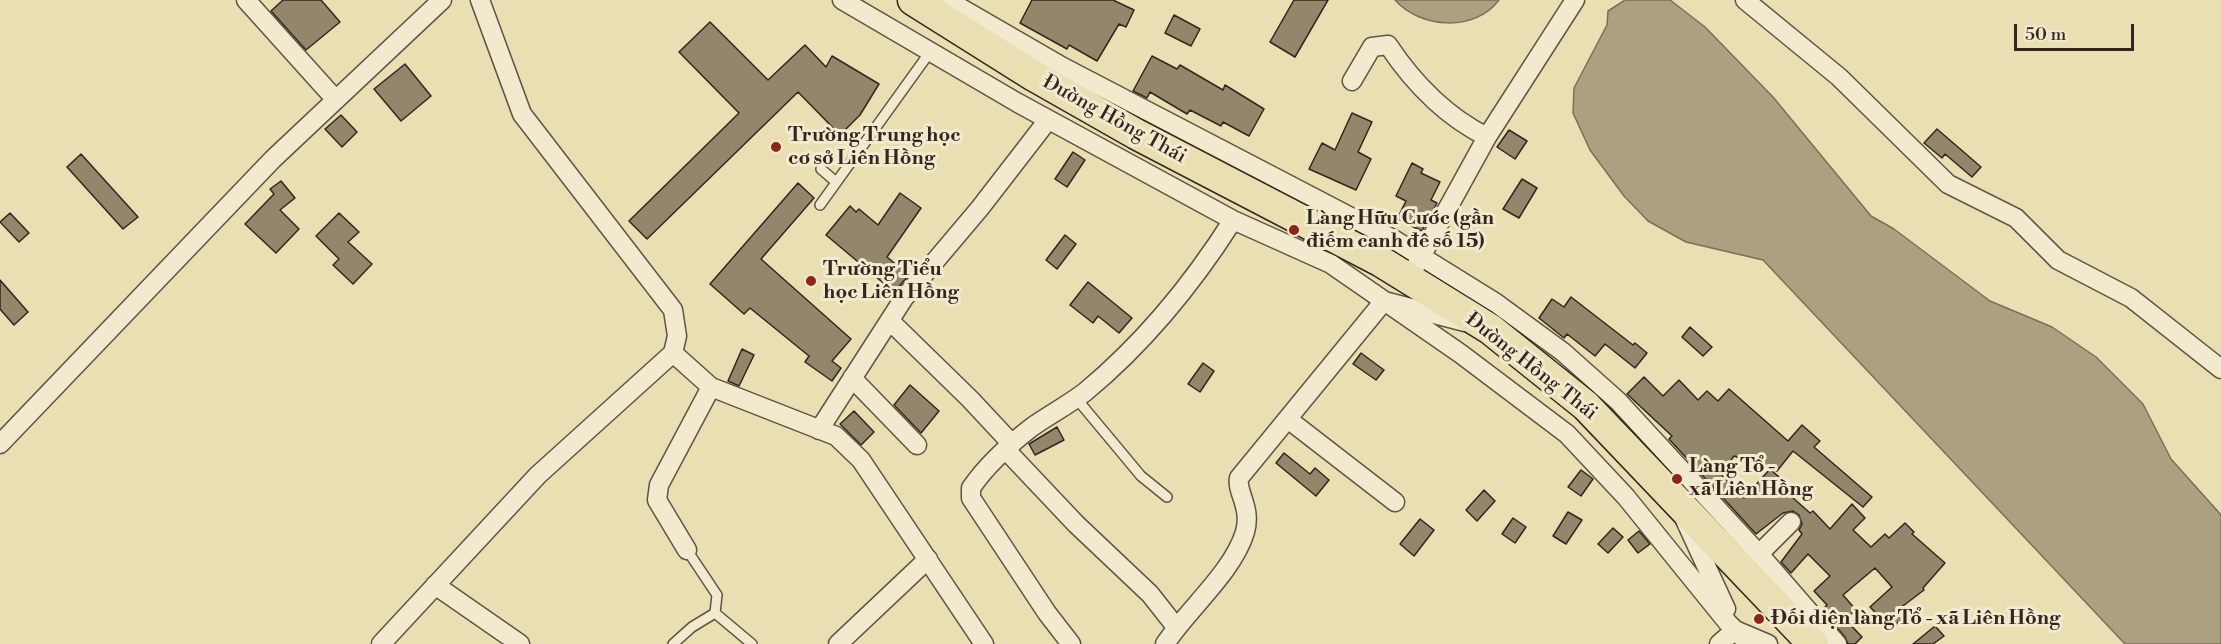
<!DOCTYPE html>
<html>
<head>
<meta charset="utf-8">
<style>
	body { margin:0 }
	#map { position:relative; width:2221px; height:644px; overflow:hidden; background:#eadfb3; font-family:"Libre Bodoni",serif }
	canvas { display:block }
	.scale { position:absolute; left:2014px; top:24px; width:120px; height:27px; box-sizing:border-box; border:3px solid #32261e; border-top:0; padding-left:8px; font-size:18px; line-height:21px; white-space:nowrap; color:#32261e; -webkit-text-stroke:4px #f1eace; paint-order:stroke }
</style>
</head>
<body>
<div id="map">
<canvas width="2221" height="644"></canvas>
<div class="scale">50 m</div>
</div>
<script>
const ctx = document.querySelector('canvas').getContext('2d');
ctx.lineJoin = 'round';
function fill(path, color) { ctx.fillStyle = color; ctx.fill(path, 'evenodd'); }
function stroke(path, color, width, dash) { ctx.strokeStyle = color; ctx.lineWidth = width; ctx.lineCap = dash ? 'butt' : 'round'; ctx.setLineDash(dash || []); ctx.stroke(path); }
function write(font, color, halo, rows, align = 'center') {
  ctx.font = font + ' "Libre Bodoni",serif'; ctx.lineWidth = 6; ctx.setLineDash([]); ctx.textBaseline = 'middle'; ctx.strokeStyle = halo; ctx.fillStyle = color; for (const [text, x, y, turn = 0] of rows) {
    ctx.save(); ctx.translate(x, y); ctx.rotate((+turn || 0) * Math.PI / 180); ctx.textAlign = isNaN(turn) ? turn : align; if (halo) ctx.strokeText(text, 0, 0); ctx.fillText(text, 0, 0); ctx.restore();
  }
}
const water = new Path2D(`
	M1395 0H1499C1475 32 1421 29 1395 0Z
	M1625 0H1670L1705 27 1773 97 1871 216 1894 229 1990 301 2052 327 2096 357 2143 404 2171 459 2221 515V644H2125L1763 260 1686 242 1648 221 1624 196 1590 150 1573 113 1574 88 1607 25 1608 11Z`);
fill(water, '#aba080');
stroke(water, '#7b6f59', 1.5);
const building = new Path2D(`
	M283 0H321L340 22 306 50 271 11Z
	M1032 0H1113L1134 10 1126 27 1119 24 1097 61 1069 45 1067 49 1020 23Z
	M1294 0H1328L1295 57 1270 42Z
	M1174 15 1200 29 1191 46 1165 33Z
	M710 22 768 80 805 45 826 67 832 56 879 84 860 115 840 135 798 92 647 239 629 221 739 113 679 52Z
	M1152 56 1177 69 1180 65 1223 90 1225 85 1264 109 1249 136 1223 122 1221 126 1190 110 1187 114 1150 92 1147 98 1133 91Z
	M405 64 431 96 401 121 374 89Z
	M1352 113 1372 122 1358 152 1371 159 1356 190 1309 169 1322 143 1335 150Z
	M341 115 357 132 342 147 325 129Z
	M1937 129 1981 167 1972 177 1945 154 1942 158 1924 143Z
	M1509 130 1527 141 1515 159 1497 147Z
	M1073 152 1085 160 1067 187 1055 179Z
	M81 154 138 217 123 229 67 167Z
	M1412 163 1423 169 1421 173 1440 182 1431 200 1437 203 1422 231 1397 219 1406 201 1396 196Z
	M1522 179 1537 188 1519 218 1503 209Z
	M281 181 295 198 280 210 299 229 276 253 245 224 274 194 270 189Z
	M798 183 814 198 761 259 851 339 832 361 841 368 832 381 805 362 809 356 750 308 744 314 710 284Z
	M900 193 921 208 887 257 909 275 894 292 826 235 850 206 856 212 859 209 878 225Z
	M10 213 29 233 19 242 0 222Z
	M339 213 359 232 348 242 372 264 353 284 333 265 339 259 316 236Z
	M1065 235 1076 244 1057 269 1046 260Z
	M0 280 28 312 14 325 0 309Z
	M1088 282 1132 318 1119 333 1098 316 1093 323 1070 305Z
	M1571 297 1633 345 1635 343 1647 353 1635 368 1605 344 1595 356 1567 334 1564 338 1539 318 1552 299 1564 307Z
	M1690 327 1712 347 1703 356 1682 337Z
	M742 349 754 355 739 386 728 381Z
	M1361 353 1384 370 1376 380 1353 364Z
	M1203 363 1214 371 1200 392 1188 384Z
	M1644 377 1663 396 1679 380 1698 400 1707 391 1718 401 1729 389 1788 441 1802 425 1820 441 1814 447 1872 497 1863 507 1793 451 1777 471 1734 456 1721 474 1744 498 1770 469 1787 484 1783 489 1810 513 1813 511 1830 529 1852 504 1865 518 1853 530 1871 547 1885 534 1889 538 1905 523 1914 532 1912 534 1945 563 1923 588 1924 590 1899 609 1906 615 1891 629 1870 607 1892 587 1875 568 1843 595 1856 610 1845 619 1862 637 1855 644H1848L1845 637 1822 610 1827 605 1814 591 1830 576 1808 554 1791 573 1781 562 1802 534 1799 530 1802 524 1799 515 1793 511 1783 513 1756 534 1669 439 1672 436 1627 394Z
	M910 385 939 411 921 433 894 405Z
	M854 411 874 432 861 445 840 424Z
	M1057 427 1064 440 1035 455 1029 444Z
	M1284 453 1310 474 1315 468 1329 480 1316 496 1276 463Z
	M1581 470 1593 479 1581 496 1568 487Z
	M1484 490 1495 501 1477 521 1466 510Z
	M1568 512 1582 520 1566 544 1553 536Z
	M1513 518 1526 527 1515 543 1502 534Z
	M1420 519 1434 530 1414 556 1400 544Z
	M1613 528 1623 537 1608 553 1598 544Z
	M1639 531 1650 544 1638 553 1628 540Z
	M1935 626 1944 636 1933 644H1913Z`);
fill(building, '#92866b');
stroke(building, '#32261e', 1.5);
const service = new Path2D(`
	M821 169 836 182
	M820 205 930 52
	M1076 398 1141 476 1167 497
	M687 550 717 595 715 613 752 644
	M673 644 692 627 715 613`);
const minor = new Path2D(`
	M246 0 336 100
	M480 0 522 114 673 310 677 336 673 353 711 387 836 436 861 460 984 644
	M842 0 1018 103 1233 220 1331 264 1461 354 1567 434 1626 497 1728 623 1749 644
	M947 0 1063 67 1393 239 1496 303 1563 352 1618 401 1759 554 1837 644
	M1745 0 1839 77 1948 184 2016 218 2058 260 2131 298 2221 369
	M1352 81 1372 47 1388 45C1414 84 1445 116 1487 137
	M1417 264 1487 137 1575 0
	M890 321 970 399 1012 444
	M852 378 917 445
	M1289 420 1395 502
	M819 430 904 298 980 208 1048 120
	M0 444 273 159 442 0
	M1006 450 1076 524 1150 594 1176 627
	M1685 520 1726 609
	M687 550 657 500 659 485 711 387
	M1750 563 1791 522
	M435 585 520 644
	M381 644 538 475 673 353
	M838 644 928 559
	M1071 644 1047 613 971 498V488C986 466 1010 444 1032 427 1049 415 1068 405 1085 392 1143 344 1193 283 1233 220
	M1165 644C1188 609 1233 572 1245 532 1252 507 1236 492 1239 478L1384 301 1465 322
	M1719 644 1735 630 1768 644`);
const primary = new Path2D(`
	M913 0 1034 76 1136 134 1380 261 1490 329 1586 406 1813 644`);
stroke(service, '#605443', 12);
stroke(minor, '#605443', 21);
stroke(primary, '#32261e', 33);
stroke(service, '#f1eace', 9);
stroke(minor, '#f1eace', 18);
stroke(primary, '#eadfb3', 30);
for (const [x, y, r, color] of [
	[776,147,6,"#8f2418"],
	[1294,230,6,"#8f2418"],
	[811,281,6,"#8f2418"],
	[1677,479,6,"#8f2418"],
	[1759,619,6,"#8f2418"]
]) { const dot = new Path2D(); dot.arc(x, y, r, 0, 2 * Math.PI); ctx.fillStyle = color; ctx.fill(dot); stroke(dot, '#f1eace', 2); }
write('20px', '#32261e', '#f1eace', [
	["Đường Hồng Thái",1114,120,29],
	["Đường Hồng Thái",1531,367,38]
]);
write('bold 20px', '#32261e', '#f1eace', [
	["Trường Trung học",788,136],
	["cơ sở Liên Hồng",788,159],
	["Làng Hữu Cước (gần",1306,219],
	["điếm canh đê số 15)",1306,242],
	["Trường Tiểu",823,270],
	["học Liên Hồng",823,293],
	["Làng Tổ -",1689,467],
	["xã Liên Hồng",1689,490],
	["Đối diện làng Tổ - xã Liên Hồng",1771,619]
], 'left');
</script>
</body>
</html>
